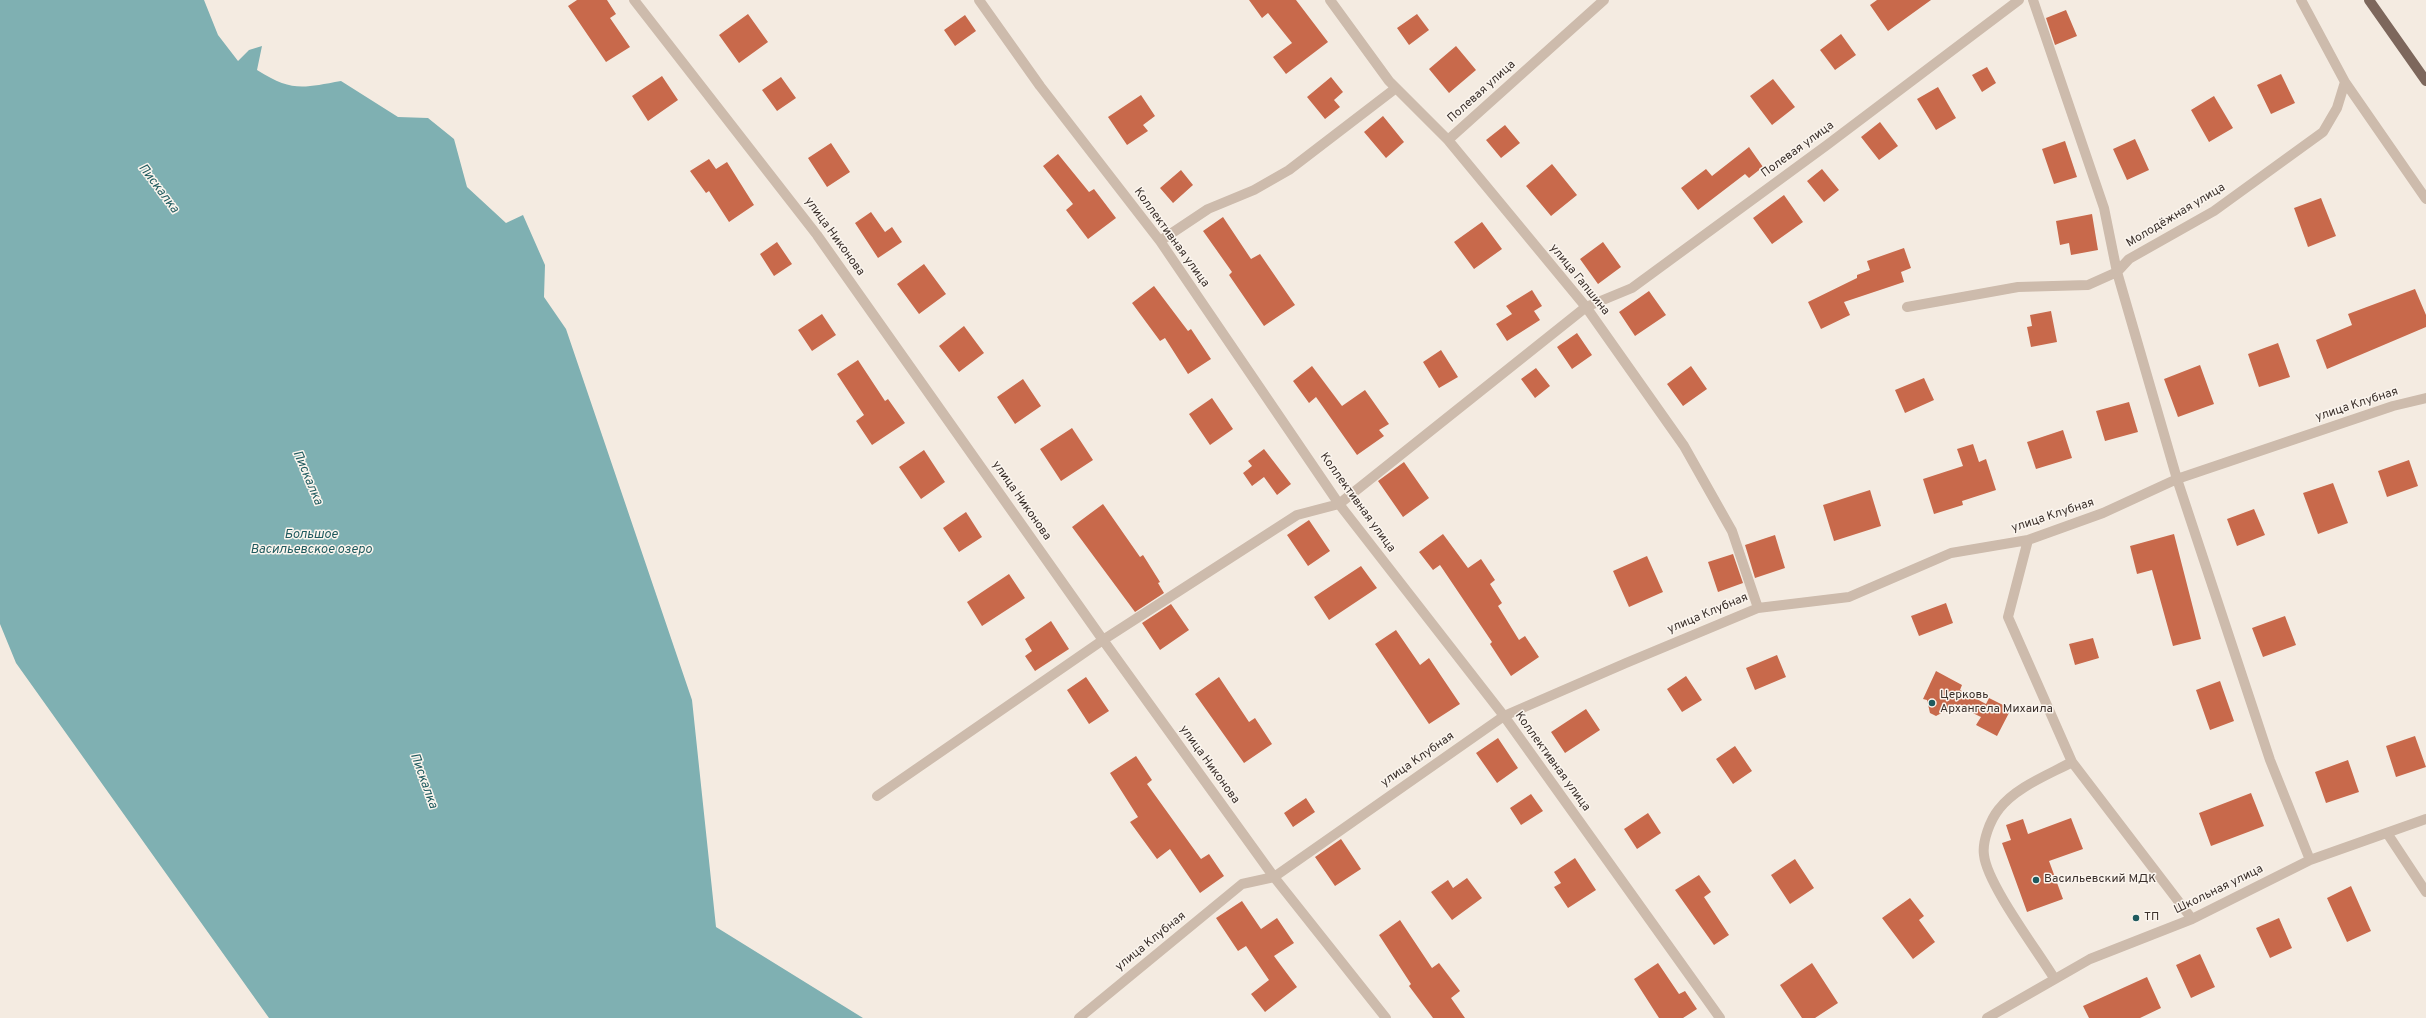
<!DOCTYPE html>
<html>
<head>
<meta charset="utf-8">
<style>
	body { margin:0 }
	canvas { display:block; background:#f4ebe1 }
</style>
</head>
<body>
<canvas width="2426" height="1018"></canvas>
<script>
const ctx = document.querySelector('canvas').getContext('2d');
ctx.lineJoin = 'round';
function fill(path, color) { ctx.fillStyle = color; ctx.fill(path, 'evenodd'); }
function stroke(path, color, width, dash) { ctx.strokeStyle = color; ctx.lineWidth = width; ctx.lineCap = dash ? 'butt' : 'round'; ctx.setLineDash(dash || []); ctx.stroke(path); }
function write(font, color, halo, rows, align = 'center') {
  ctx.font = font + ' Overpass,sans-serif'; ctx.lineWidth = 3; ctx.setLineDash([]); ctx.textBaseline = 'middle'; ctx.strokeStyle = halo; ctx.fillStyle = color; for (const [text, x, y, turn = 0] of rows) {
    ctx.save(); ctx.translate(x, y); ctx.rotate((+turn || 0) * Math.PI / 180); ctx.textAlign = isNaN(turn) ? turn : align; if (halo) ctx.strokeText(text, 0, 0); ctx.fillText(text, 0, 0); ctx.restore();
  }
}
fill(new Path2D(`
	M0 0H204L218 35 238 61 249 50 262 46 257 70C292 92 302 88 341 81L398 117 428 118 454 139 467 187 506 223 523 215 545 265 544 297 566 329 692 700 716 927 863 1018H269L16 663 0 624Z`), '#7fb0b2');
fill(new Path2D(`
	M577 0H607L616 14 610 18 630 47 606 62 568 6Z
	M1249 0H1296L1328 42 1286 74 1273 57 1292 43 1268 13 1262 18Z
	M1877 0H1931L1888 31 1870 5Z
	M2066 10 2077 36 2055 45 2046 18Z
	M748 14 768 42 739 63 719 35Z
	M1417 14 1429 30 1409 45 1397 28Z
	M965 15 976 31 955 46 944 30Z
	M1841 34 1856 55 1835 70 1820 50Z
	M1456 46 1476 70 1449 93 1429 69Z
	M1987 67 1996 83 1982 92 1972 75Z
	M2281 74 2295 103 2271 114 2257 85Z
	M662 76 678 100 648 121 632 96Z
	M781 77 796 98 777 111 762 90Z
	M1331 77 1343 92 1334 100 1340 107 1325 119 1307 97Z
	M1773 79 1795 107 1772 125 1750 96Z
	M1938 87 1956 118 1936 130 1917 99Z
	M1141 95 1155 116 1143 125 1148 131 1127 145 1108 117Z
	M2214 96 2233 128 2209 142 2191 110Z
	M1383 116 1404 142 1386 158 1364 132Z
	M1880 122 1898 146 1879 160 1861 137Z
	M1505 125 1520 143 1501 158 1486 140Z
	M2135 139 2149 170 2127 180 2113 149Z
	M2065 141 2077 177 2054 184 2042 149Z
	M831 143 850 172 827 187 808 158Z
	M1749 147 1763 167 1749 178 1745 174 1698 210 1681 188 1706 169 1712 176Z
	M1058 154 1089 192 1094 189 1116 218 1088 239 1066 210 1073 204 1043 166Z
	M709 159 716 169 727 162 754 205 729 222 709 191 706 193 690 171Z
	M1552 164 1577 195 1551 216 1526 186Z
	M1822 169 1839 190 1824 202 1807 181Z
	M1181 170 1193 185 1173 203 1160 188Z
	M1784 195 1803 222 1772 244 1753 218Z
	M2321 198 2336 236 2308 247 2294 208Z
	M871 212 885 232 892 227 902 242 878 258 855 223Z
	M2092 214 2098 250 2071 255 2069 243 2060 245 2056 221Z
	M1223 217 1251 259 1260 254 1295 305 1264 326 1229 275 1232 272 1203 231Z
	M1482 222 1502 249 1474 269 1454 242Z
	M777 242 792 264 774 276 760 254Z
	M1603 242 1621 267 1598 284 1580 259Z
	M1904 248 1911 268 1901 272 1904 282 1844 302 1850 315 1821 329 1808 302 1857 278V275L1870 270 1867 261Z
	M924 264 946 294 919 314 897 284Z
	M1154 286 1188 331 1191 329 1211 359 1188 374 1165 338 1160 341 1132 303Z
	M2415 289 2426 315V327L2327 369 2316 340 2352 325 2348 314Z
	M1532 290 1542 306 1534 311 1540 320 1507 341 1496 324 1512 314 1506 306Z
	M1649 291 1666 315 1635 336 1619 312Z
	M2051 311 2057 342 2031 347 2027 327 2032 326 2030 315Z
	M822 314 836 335 812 351 798 330Z
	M964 326 984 353 959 372 939 346Z
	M1577 333 1592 355 1572 369 1557 347Z
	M2278 343 2290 377 2259 387 2248 354Z
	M1441 350 1458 377 1439 388 1423 362Z
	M858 360 885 401 888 399 905 423 872 445 856 421 864 415 837 374Z
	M2200 365 2214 404 2178 417 2164 379Z
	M1312 366 1342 406 1365 390 1389 424 1379 430 1384 436 1357 455 1316 397 1309 403 1293 381Z
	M1691 366 1707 389 1683 406 1667 384Z
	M1536 368 1550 386 1535 398 1521 379Z
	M1924 378 1934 400 1905 413 1895 390Z
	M1023 379 1041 406 1015 424 997 397Z
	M1212 398 1233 429 1210 445 1189 414Z
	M2129 402 2138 432 2105 441 2096 411Z
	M1072 428 1093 460 1061 481 1040 449Z
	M2063 430 2072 458 2036 469 2027 442Z
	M1973 444 1979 462 1986 459 1996 490 1962 501 1963 505 1934 514 1923 479 1963 466 1957 449Z
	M1264 449 1291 484 1277 495 1264 477 1252 486 1243 473 1252 466 1248 461Z
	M924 450 945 482 921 499 899 467Z
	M2409 460 2418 486 2387 497 2378 471Z
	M1404 462 1429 498 1403 517 1378 481Z
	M2333 483 2348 523 2318 534 2303 493Z
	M1870 490 1881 526 1834 541 1823 505Z
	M1103 504 1140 557 1143 555 1160 582 1158 583 1164 593 1135 612 1072 527Z
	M2254 509 2265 535 2237 546 2227 519Z
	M966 512 982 537 959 552 943 528Z
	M1309 520 1330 551 1308 566 1287 535Z
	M1443 534 1468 568 1481 559 1495 580 1490 584 1502 603 1498 606 1519 640 1525 636 1539 657 1511 676 1490 644 1492 642 1440 565 1433 570 1419 552Z
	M2174 534 2201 639 2173 646 2152 570 2137 574 2130 546Z
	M1775 535 1785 568 1755 578 1745 545Z
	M1733 554 1743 583 1718 592 1708 562Z
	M1647 556 1663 592 1629 607 1613 571Z
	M1361 566 1377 588 1329 620 1314 597Z
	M1009 574 1025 598 982 626 967 602Z
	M1946 603 1953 623 1919 636 1911 616Z
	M1171 604 1189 630 1160 650 1142 623Z
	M2285 616 2296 645 2263 657 2252 628Z
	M1051 621 1069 649 1035 671 1025 656 1032 651 1025 639Z
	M1396 630 1420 665 1429 658 1460 704 1429 724 1375 644Z
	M2093 638 2099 658 2075 665 2069 644Z
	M1777 655 1786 677 1755 690 1746 668Z
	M1936 671 1962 685 1960 690 1986 704 1989 698 2011 709 1997 736 1976 725 1981 717 1954 704 1950 711 1947 710 1936 716 1930 713 1927 700 1923 699Z
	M1686 676 1702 700 1682 712 1667 689Z
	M1086 677 1109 711 1089 724 1067 690Z
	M1219 677 1249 722 1255 718 1272 744 1244 763 1195 694Z
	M2220 681 2234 721 2210 730 2196 690Z
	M1586 709 1600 730 1565 753 1551 732Z
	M2415 736 2426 767 2396 777 2386 746Z
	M1498 738 1518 768 1497 783 1476 753Z
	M1735 746 1752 771 1733 784 1716 759Z
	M1136 756 1152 780 1147 784 1201 859 1209 854 1224 876 1200 893 1170 849 1157 859 1130 822 1138 817 1110 773Z
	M2348 760 2359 792 2326 803 2315 772Z
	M2251 793 2264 826 2211 846 2199 813Z
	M1531 794 1543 811 1521 825 1510 808Z
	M1306 798 1315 812 1293 827 1284 813Z
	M1648 813 1661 833 1637 849 1624 829Z
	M2071 818 2083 849 2049 861 2063 899 2027 912 2002 843 2011 840 2006 825 2023 819 2028 834Z
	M1341 839 1361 869 1335 886 1315 857Z
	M1575 858 1596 890 1568 908 1554 887 1561 883 1554 872Z
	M1795 859 1814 888 1790 904 1771 875Z
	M1699 875 1711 892 1704 897 1729 935 1714 945 1675 890Z
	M1467 878 1482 898 1452 920 1431 892 1448 880 1453 888Z
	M2351 886 2371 931 2347 942 2327 898Z
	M1910 898 1924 916 1919 920 1935 942 1913 959 1882 918Z
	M1242 901 1261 929 1277 918 1294 943 1274 956 1297 987 1265 1012 1251 994 1269 980 1246 946 1238 951 1216 918Z
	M2279 918 2292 948 2270 958 2256 928Z
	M1400 920 1432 968 1439 963 1460 991 1451 998 1465 1018H1433L1409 986 1411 984 1379 935Z
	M2200 954 2215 987 2191 998 2176 965Z
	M1658 963 1679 994 1685 991 1697 1009 1683 1018H1659L1634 979Z
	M1812 963 1838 1003 1815 1018H1802L1780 985Z
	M2147 977 2161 1008 2140 1018H2089L2083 1006Z`), '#c8694b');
stroke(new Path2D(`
	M634 0 817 235 1103 640 1274 877 1386 1018
	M979 0 1040 86 1160 241 1339 504 1504 716 1720 1018
	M1330 0 1389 81 1448 140 1586 307 1684 446 1732 531 1758 608
	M2033 0 2104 208 2117 272 2177 479 2270 760 2310 860
	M2345 82 2426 199
	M1448 140 1604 0
	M1160 241 1208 209 1254 190 1289 170 1396 88
	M1907 307 2018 287 2088 285 2117 272 2129 259 2214 211 2323 132 2337 108 2345 82 2301 0
	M2028 540 2008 617 2072 762 2192 919
	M877 796 1103 640 1297 515 1339 504 1586 307 1632 288 1827 145 2019 0
	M2387 833 2426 892
	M2054 978C2037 950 1987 884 1984 855 1982 842 1990 820 1999 809 2016 787 2048 775 2072 762
	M1079 1018 1242 884 1274 877 1504 716 1626 663 1758 608 1849 597 1951 553 2028 540 2103 513 2177 479 2393 406 2426 398
	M1987 1018 2090 959 2192 919 2310 860 2426 819`), '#cdbbac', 10);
stroke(new Path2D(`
	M2369 0 2426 81`), '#7d675c', 10);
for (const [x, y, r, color] of [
	[1932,703,4,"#1f5a5e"],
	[2036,880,4,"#1f5a5e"],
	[2136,918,4,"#1f5a5e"]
]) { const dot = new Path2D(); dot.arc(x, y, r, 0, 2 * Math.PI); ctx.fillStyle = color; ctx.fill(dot); stroke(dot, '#fbf5ee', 1.5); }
write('12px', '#3b302b', '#fbf5ee', [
	["Полевая улица",1482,92,-42],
	["Полевая улица",1798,150,-36],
	["Молодёжная улица",2176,216,-31],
	["улица Никонова",834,237,54],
	["Коллективная улица",1171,238,54],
	["улица Гапшина",1579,280,51],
	["улица Клубная",2357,405,-18],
	["улица Никонова",1021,501,55],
	["Коллективная улица",1357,503,54],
	["улица Клубная",2053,516,-18],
	["улица Клубная",1708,614,-23],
	["улица Клубная",1418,760,-35],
	["Коллективная улица",1552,762,54],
	["улица Никонова",1209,765,54],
	["Школьная улица",2219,890,-26],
	["улица Клубная",1151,942,-39]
]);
write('12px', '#3b302b', '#fbf5ee', [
	["Церковь",1940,696],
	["Архангела Михаила",1940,710],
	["Васильевский МДК",2044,880],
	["ТП",2144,918]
], 'left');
write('italic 13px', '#1f5a5e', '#fbf5ee', [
	["Пискалка",158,189,53],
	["Пискалка",307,478,67],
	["Большое",311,535],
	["Васильевское озеро",311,550],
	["Пискалка",423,781,70]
]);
</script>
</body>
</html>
